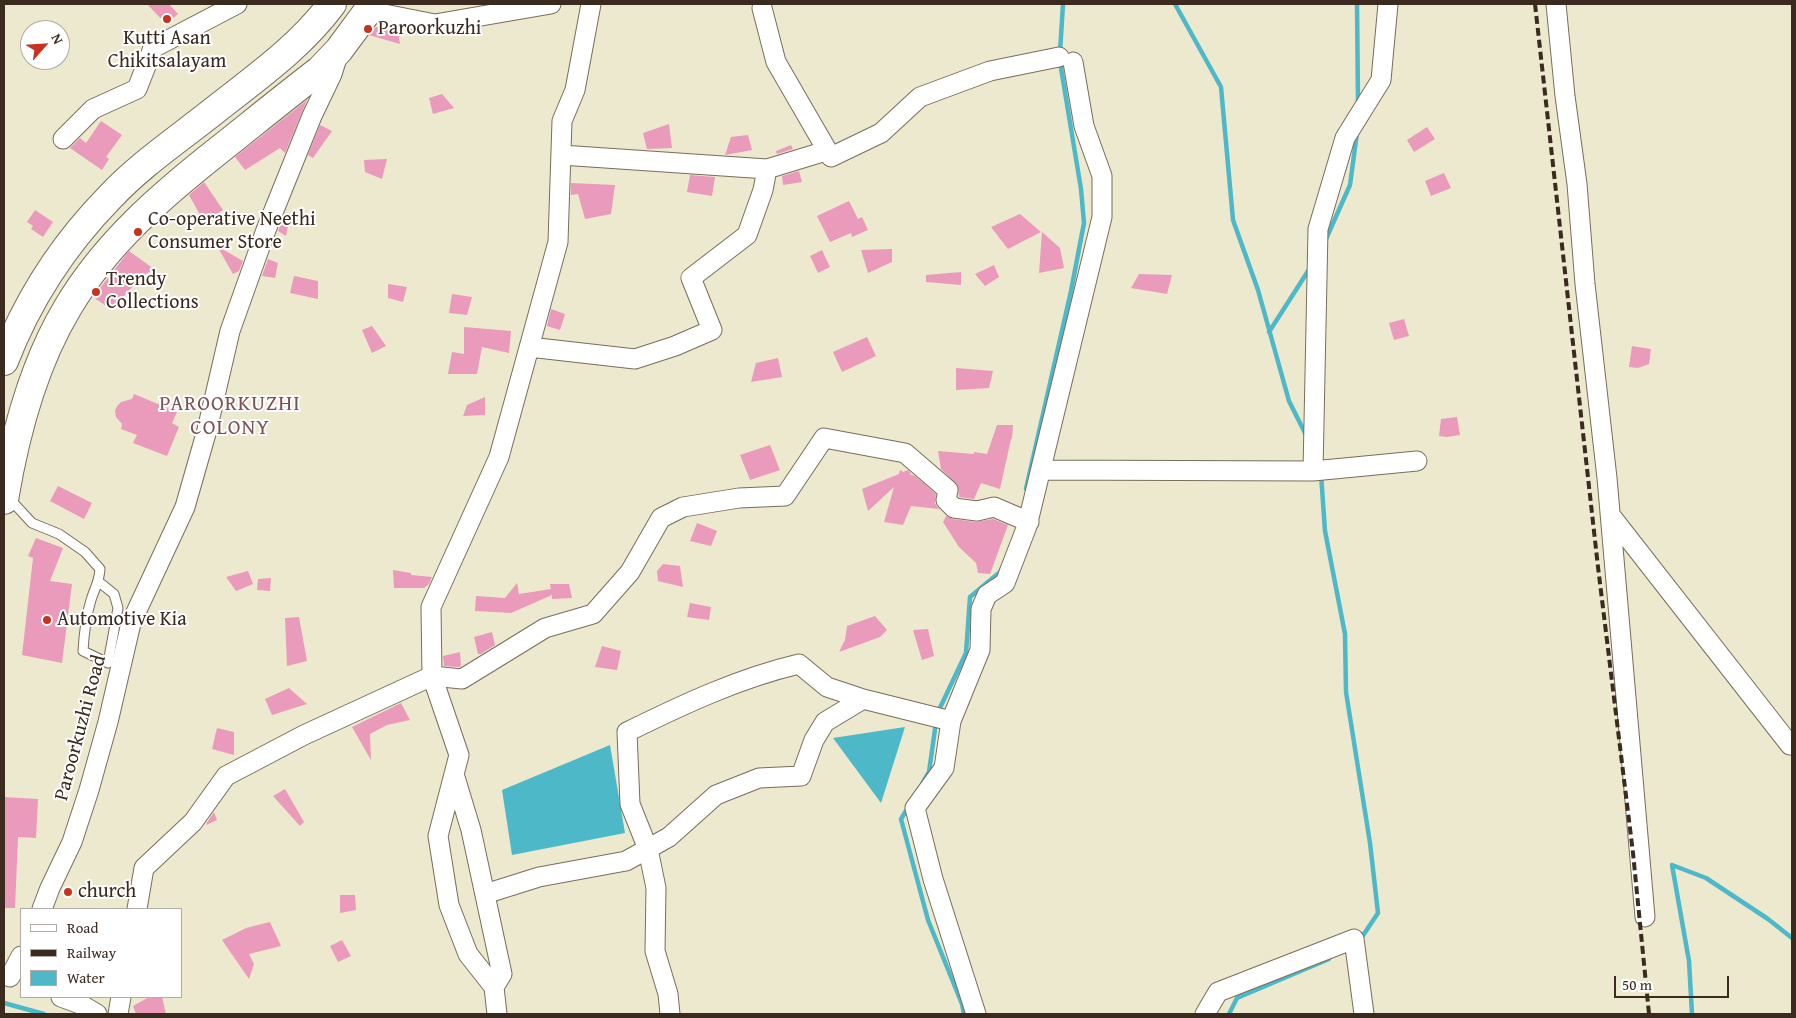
<!DOCTYPE html>
<html>
<head>
<meta charset="utf-8">
<style>
	body { margin:0 }
	#map { position:relative; width:1796px; height:1018px; overflow:hidden; background:#ede9cf; font-family:"Gentium Book Plus",serif }
	canvas { display:block }
	.frame { position:absolute; inset:0; border:5px solid #3b2a1e; pointer-events:none }
	.legend { position:absolute; left:20px; top:908px; width:162px; height:90px; box-sizing:border-box; background:#fff; border:1px solid #b1aaa5; margin:0; padding:6px 9px; list-style:none; font-size:15px; color:#3b2a1e }
	.legend li { display:flex; align-items:center; gap:10px; height:25px }
	.legend b { width:25px; border:1px solid #b1aaa5 }
	.north { position:absolute; left:20px; top:20px; width:50px; height:50px; box-sizing:border-box; background:#fff; border:1px solid #b1aaa5; border-radius:50%; rotate:64deg; font-size:14px; font-weight:700; line-height:20px; text-align:center; color:#3b2a1e }
	.north::after { content:''; display:block; margin:auto; width:18px; height:22px; background:#c8321e; clip-path:polygon(50% 0,100% 100%,50% 72%,0 100%) }
	.scale { position:absolute; left:1614px; top:976px; width:115px; height:22px; box-sizing:border-box; border:2px solid #3b2a1e; border-top:0; padding-left:6px; font-size:15px; line-height:18px; white-space:nowrap; color:#3b2a1e; -webkit-text-stroke:4px #fff; paint-order:stroke }
</style>
</head>
<body>
<div id="map">
<canvas width="1796" height="1018"></canvas>
<div class="frame"></div>
<ul class="legend">
<li><b style="height:6px;background:#fff"></b>Road</li>
<li><b style="height:6px;background:#3b2a1e"></b>Railway</li>
<li><b style="height:14px;background:#4cb8c8"></b>Water</li>
</ul>
<div class="north">N</div>
<div class="scale">50 m</div>
</div>
<script>
const ctx = document.querySelector('canvas').getContext('2d');
ctx.lineJoin = 'round';
function fill(path, color) { ctx.fillStyle = color; ctx.fill(path, 'evenodd'); }
function stroke(path, color, width, dash) { ctx.strokeStyle = color; ctx.lineWidth = width; ctx.lineCap = dash ? 'butt' : 'round'; ctx.setLineDash(dash || []); ctx.stroke(path); }
function write(font, color, halo, rows, align = 'center') {
  ctx.font = font + ' "Gentium Book Plus",serif'; ctx.lineWidth = 4; ctx.setLineDash([]); ctx.textBaseline = 'middle'; ctx.strokeStyle = halo; ctx.fillStyle = color; for (const [text, x, y, turn = 0] of rows) {
    ctx.save(); ctx.translate(x, y); ctx.rotate((+turn || 0) * Math.PI / 180); ctx.textAlign = isNaN(turn) ? turn : align; if (halo) ctx.strokeText(text, 0, 0); ctx.fillText(text, 0, 0); ctx.restore();
  }
}
fill(new Path2D(`
	M905 727 881 803 833 738Z
	M610 745 625 833 512 855 502 790Z`), '#4cb8c8');
stroke(new Path2D(`
	M1175 4 1221 87 1233 220 1258 290 1289 401 1307 437
	M1357 4 1358 102
	M1060 52 1063 4
	M1326 239 1350 185 1357 133
	M1269 332 1310 268
	M1321 474 1325 531 1345 634 1346 692 1370 843 1378 913 1360 940
	M1026 489 1071 291 1084 223 1081 189 1060 62
	M938 712 966 653 970 597 1000 572 1002 568
	M922 784 929 772 936 722
	M909 806 901 819 928 920 962 1004 964 1014
	M4 1003 44 1014
	M1229 1014 1237 998 1329 959
	M1692 1014 1689 961 1672 865 1706 878 1768 919 1792 938`), '#4cb8c8', 4.5);
fill(new Path2D(`
	M147 4H169L178 14 166 24Z
	M376 27 398 31 400 44 369 35Z
	M442 94 454 108 433 114 429 98Z
	M307 100 285 153 280 148 245 170 235 157Z
	M101 121 122 135 106 157 109 159 102 170 70 148 80 138 86 143Z
	M669 124 672 148 647 149 643 133Z
	M320 125 332 131 313 158 308 155Z
	M1427 127 1435 139 1414 152 1407 140Z
	M748 135 752 150 725 155 731 137Z
	M791 145 793 149 777 154 776 151Z
	M387 159 382 179 365 172 364 160Z
	M799 171 802 182 783 185 782 176Z
	M1444 173 1451 188 1431 196 1425 181Z
	M690 175 715 177 712 196 687 192Z
	M204 182 223 210 204 222 189 195Z
	M571 183 615 185 611 214 585 219 578 194 571 195Z
	M849 201 858 219 862 217 868 230 852 237 851 233 830 242 817 216Z
	M35 210 53 222 43 237 31 229 33 226 27 222Z
	M285 214 290 216 286 236 278 231Z
	M1020 214 1041 232 1008 249 991 227Z
	M1042 232 1060 248 1064 268 1039 273Z
	M217 246 243 261 239 271 233 274Z
	M892 249V262L868 273 861 250Z
	M822 250 830 267 818 273 810 256Z
	M129 251 154 269 141 277 112 310 93 297Z
	M268 259 278 263 275 278 262 276Z
	M994 265 999 277 985 286 975 274Z
	M961 272V285L926 282V275Z
	M1139 274 1172 275 1167 294 1131 288Z
	M294 276 318 281V299L290 293Z
	M388 284 407 287 403 302 388 298Z
	M452 294 472 297 467 315 449 313Z
	M551 309 565 314 560 330 547 326Z
	M1404 319 1409 336 1394 340 1389 323Z
	M372 326 386 346 372 353 362 330Z
	M464 327 511 331 509 353 482 347 477 374H448L452 352 464 354Z
	M867 337 876 356 842 372 833 352Z
	M1632 346 1651 349 1649 364 1638 368 1629 367Z
	M778 358 782 377 751 382 756 363Z
	M956 368 993 371 989 388 956 390Z
	M134 394 177 412 172 423 179 427 167 456 133 443 137 435 121 429 122 424 116 417 115 411 117 406 121 402 132 399Z
	M485 397V415L463 416 467 405Z
	M1457 417 1460 435 1447 437 1439 436 1441 419Z
	M997 425H1013L1012 439H1011L1000 489 981 483 974 499 959 497 958 486 941 469 938 451 974 454V452L987 454Z
	M770 445 780 470 750 480 740 455Z
	M900 470 903 472 908 470 911 473 909 474 915 476 936 494 935 503 939 509 911 506 903 525 884 522 894 487 868 511 862 489 899 474Z
	M58 486 92 503 84 519 50 501Z
	M946 516 953 519 976 522 993 519 1008 525 990 574 978 573 976 563 959 547 943 522Z
	M697 523 717 531 711 546 690 541Z
	M36 538 63 548 50 581 72 584 62 663 22 655 33 558 28 556Z
	M663 564 680 566 683 587 658 581 657 571Z
	M393 570 411 573V575L432 577 429 584 424 588H394Z
	M248 571 253 584 236 591 226 577Z
	M271 578 270 591 257 590 258 579Z
	M517 583 519 594 551 589 550 584H569L572 598 552 599V595L511 613 475 611 476 596 505 598Z
	M690 603 711 607 709 620 687 617Z
	M875 616 887 630 880 637 839 652 845 640 847 626Z
	M299 617 307 661 287 666 285 618Z
	M928 629 934 656 922 660 913 630Z
	M492 632 495 645 481 654H478L474 637Z
	M602 646 621 651 617 670 595 667Z
	M460 652 461 666 459 667 444 666 443 656Z
	M289 688 307 704 272 715 265 699Z
	M401 703 410 720 387 725 370 734 371 760 352 727Z
	M217 728 234 732V755L212 749Z
	M285 789 304 822 300 826 273 796Z
	M4 797 38 799 36 838 18 837 15 908H4Z
	M214 812 217 820 206 825V824Z
	M340 895H355L356 910 340 913Z
	M270 922 281 946 249 954 254 964 249 979 222 940 246 928Z
	M342 940 351 956 338 962 330 946Z
	M149 997H162L166 1014H136L133 1006Z`), '#ea9aba');
const lane = new Path2D(`
	M8 497 32 523 59 534 85 552 100 569C99 583 95 587 91 600 86 616 84 634 83 651L108 663 118 608 114 594 99 582`);
const street = new Path2D(`
	M1556 4 1565 96 1577 184 1585 284 1607 478 1645 917
	M762 8 776 62 831 157 881 133 920 97 990 71 1059 57
	M369 11 435 24 551 4
	M63 139 93 109 137 89 153 48 237 4
	M561 155 767 169 826 151
	M529 347 635 359 675 346 712 330 691 278 747 235 763 190 767 169
	M1041 470 1313 471 1417 461
	M1313 471 1318 229 1345 138 1381 80 1388 4
	M1611 516 1790 745H1792
	M454 774 471 830 502 974 494 987
	M485 894 539 877 626 861 669 837 716 795 759 778 801 776 814 740 825 722 863 699
	M42 909 50 888 72 842 89 790 108 722 131 623 185 507 207 430 230 331 266 230 312 116 332 74 337 58
	M137 909 144 868 193 822 226 776 304 735 432 676 462 679 545 628 593 614 630 572 661 518 683 507 739 498 785 496 824 438 905 453 948 490 946 500 954 508 977 511 994 507 1029 522
	M10 977 21 956
	M61 997 80 1004 97 1014
	M118 1014 121 997
	M497 1014 494 987 468 954 449 905 438 836 459 755 432 676 431 607 499 457 558 242 562 121 575 90 591 4
	M670 1014 668 994 655 951 656 888 648 849 630 804 627 732C682 705 739 678 799 664L827 687 863 699 951 721
	M976 1014 933 879 915 808 944 768 951 721 980 650 981 609 987 595 1005 583 1027 526 1102 217V176L1084 126 1073 62
	M1205 1014 1218 992 1354 939 1364 1014`);
const primary = new Path2D(`
	M4 361C28 299 64 244 110 197 141 164 180 138 215 110 257 77 300 47 332 4
	M4 500C15 433 33 365 68 307 106 243 162 195 219 150 253 123 286 96 320 70L339 50 373 4`);
stroke(lane, '#796d5c', 11);
stroke(street, '#796d5c', 21);
stroke(primary, '#796d5c', 30);
stroke(lane, '#fff', 9);
stroke(street, '#fff', 19);
stroke(primary, '#fff', 28);
stroke(new Path2D(`
	M1535 4 1598 567 1633 853 1649 1014`), '#3b2a1e', 4, [8, 4]);
for (const [x, y, r, color] of [
	[167,19,5,"#c8321e"],
	[368,29,5,"#c8321e"],
	[138,232,5,"#c8321e"],
	[96,292,5,"#c8321e"],
	[47,620,5,"#c8321e"],
	[68,892,5,"#c8321e"]
]) { const dot = new Path2D(); dot.arc(x, y, r, 0, 2 * Math.PI); ctx.fillStyle = color; ctx.fill(dot); stroke(dot, '#fff', 2); }
write('20px', '#3b2a1e', '#fff', [
	["Paroorkuzhi",378,29],
	["Kutti Asan",167,39,"center"],
	["Chikitsalayam",167,62,"center"],
	["Co-operative Neethi",148,220],
	["Consumer Store",148,243],
	["Trendy",106,280],
	["Collections",106,303],
	["Automotive Kia",57,620],
	["church",78,892]
], 'left');
write('20px', '#3b2a1e', '#fff', [
	["Paroorkuzhi Road",81,728,-75]
]);
ctx.letterSpacing = '1px';
write('21px', '#785155', '#fff', [
	["PAROORKUZHI",230,405],
	["COLONY",230,429]
]);
ctx.letterSpacing = '0px';
</script>
</body>
</html>
